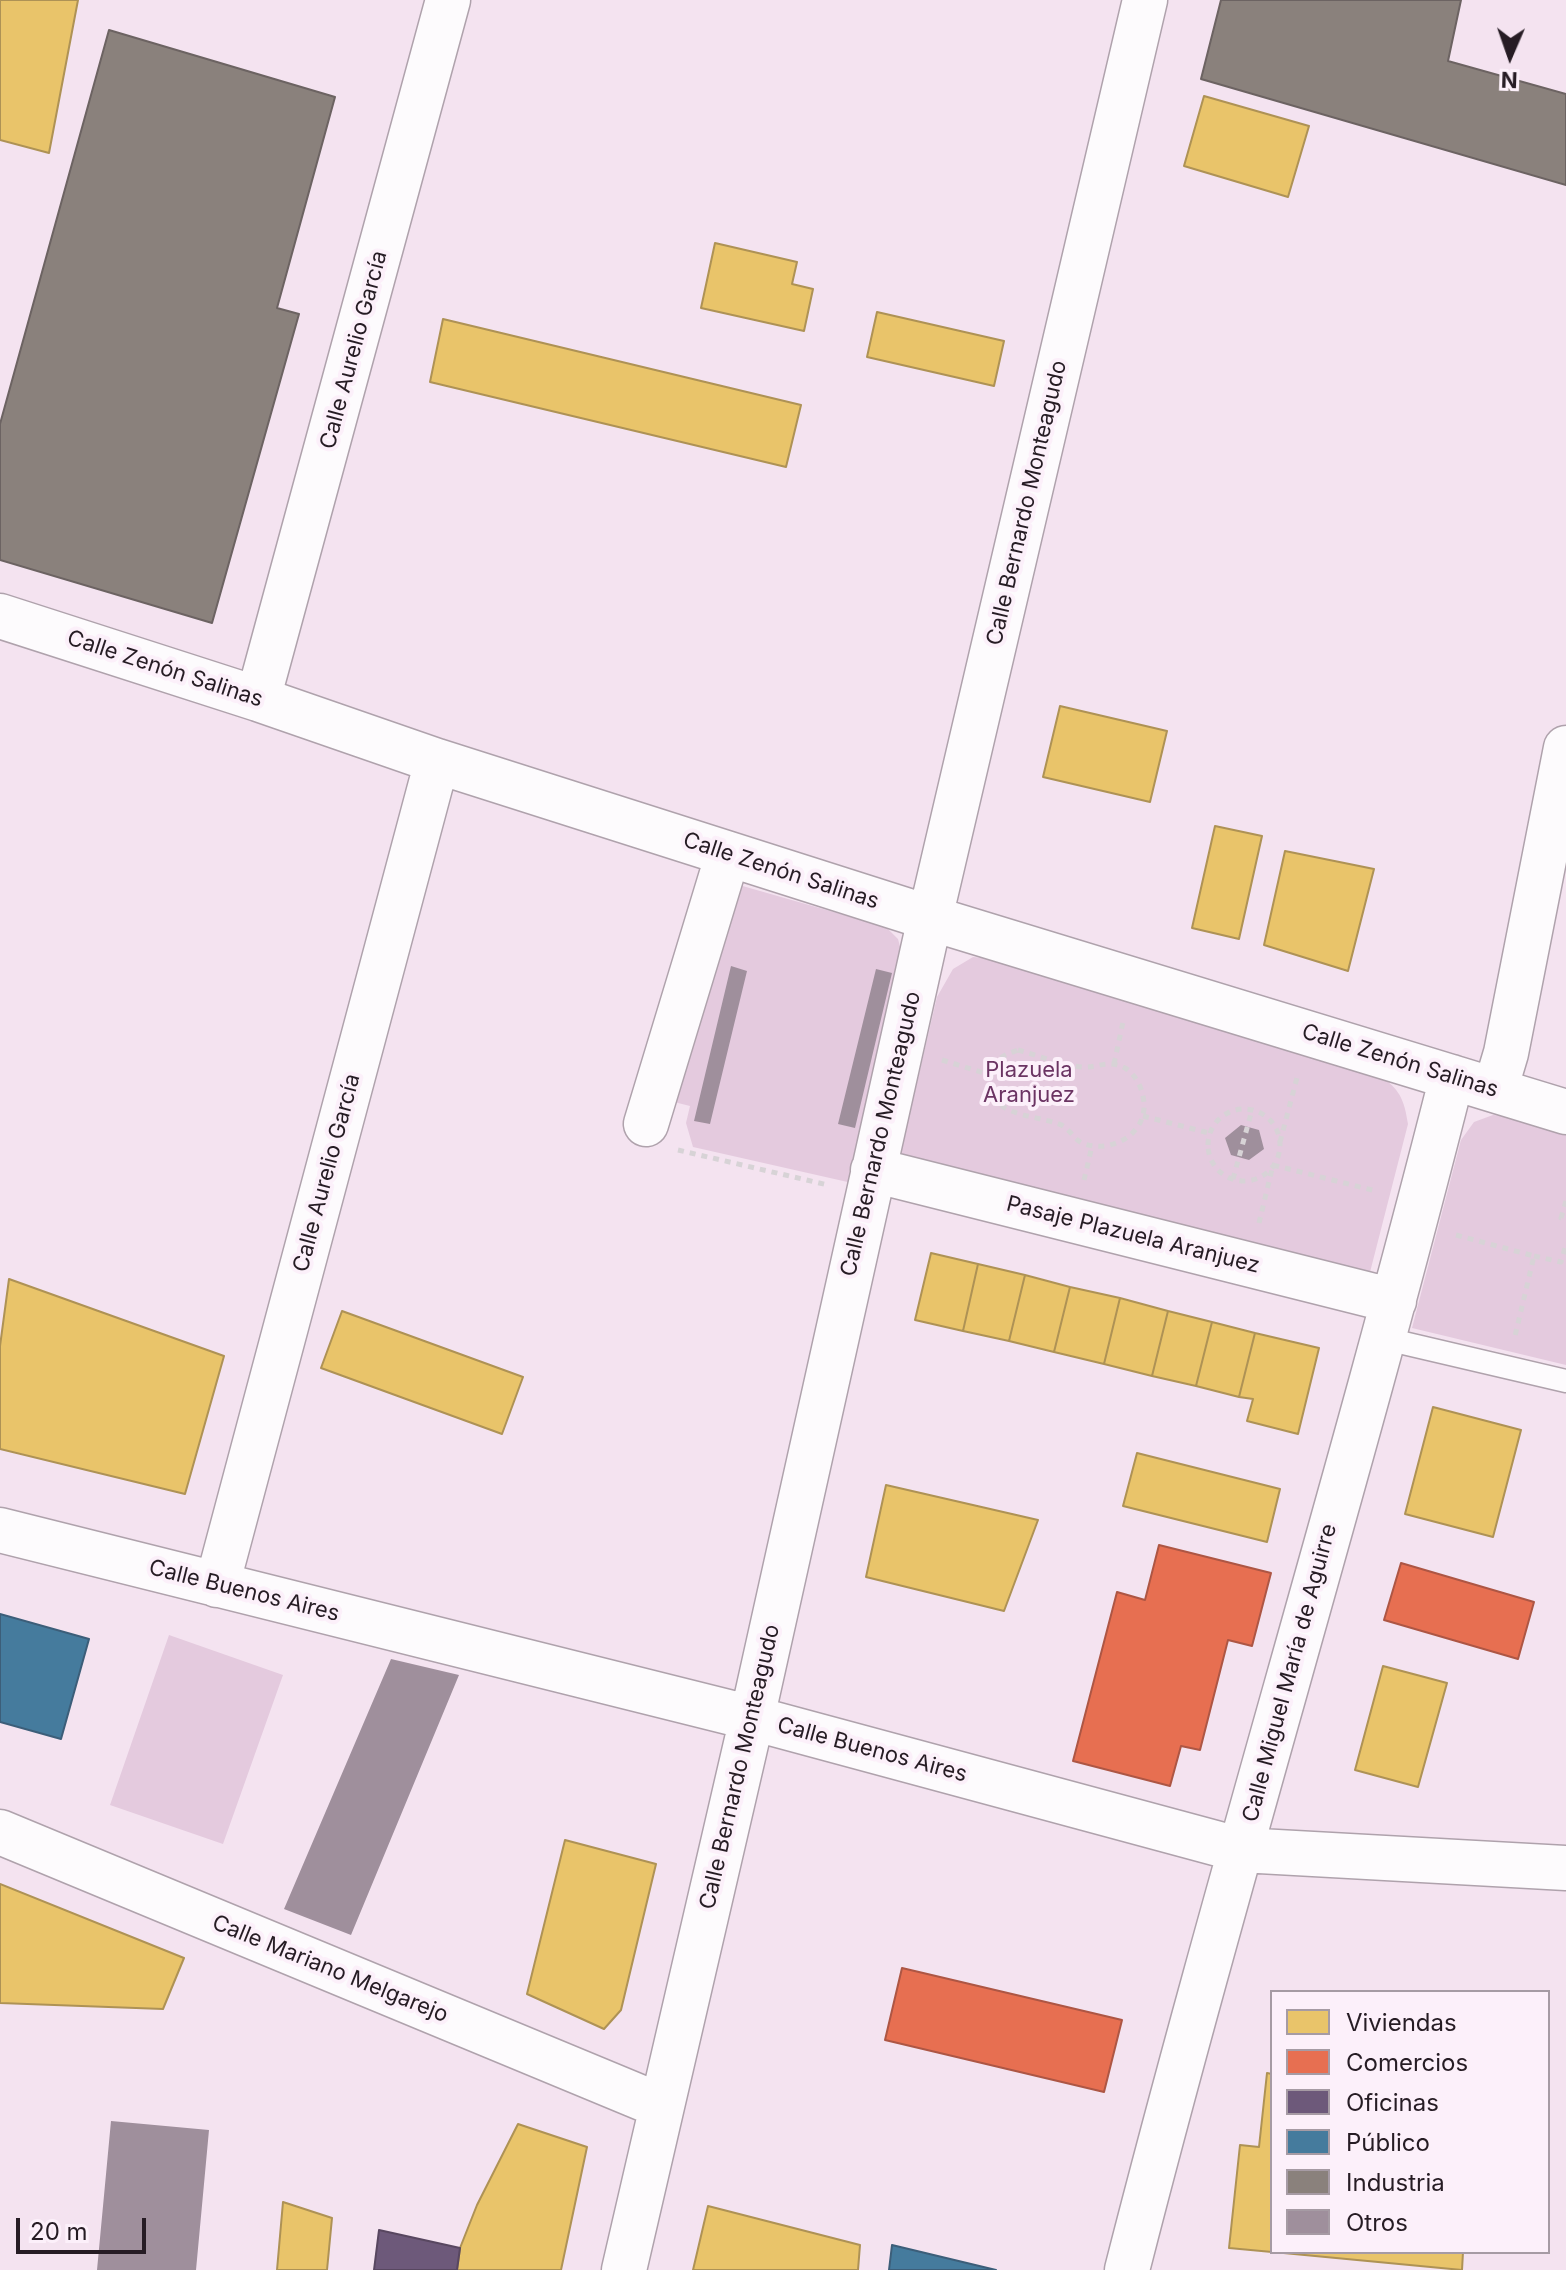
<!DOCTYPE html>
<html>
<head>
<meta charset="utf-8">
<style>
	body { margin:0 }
	#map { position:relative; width:1566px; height:2270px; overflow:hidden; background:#f4e3f0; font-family:Inter,sans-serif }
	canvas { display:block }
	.legend { position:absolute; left:1270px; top:1990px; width:280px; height:264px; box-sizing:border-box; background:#fcf0fa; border:2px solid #a69ba4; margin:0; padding:10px 14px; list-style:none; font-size:24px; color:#261c24 }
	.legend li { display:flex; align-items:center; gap:16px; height:40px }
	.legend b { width:40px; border:2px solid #a69ba4 }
	.north { position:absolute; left:1470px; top:16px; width:80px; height:80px; -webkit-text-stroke:6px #fcf0fa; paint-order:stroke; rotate:182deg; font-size:22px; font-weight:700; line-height:32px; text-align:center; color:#261c24 }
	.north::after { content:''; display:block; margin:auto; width:28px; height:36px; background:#261c24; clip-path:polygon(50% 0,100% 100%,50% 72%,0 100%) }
	.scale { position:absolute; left:16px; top:2218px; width:130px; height:36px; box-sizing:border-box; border:4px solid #261c24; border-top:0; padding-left:10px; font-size:24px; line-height:28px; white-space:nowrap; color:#261c24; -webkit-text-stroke:6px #fcf0fa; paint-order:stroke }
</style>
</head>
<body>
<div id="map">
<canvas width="1566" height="2270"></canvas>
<ul class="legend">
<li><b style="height:22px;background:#e9c46a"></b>Viviendas</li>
<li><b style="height:22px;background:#e76f51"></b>Comercios</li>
<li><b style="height:22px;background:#6d597a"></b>Oficinas</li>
<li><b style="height:22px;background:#457b9d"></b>Público</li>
<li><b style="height:22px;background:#8a817c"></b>Industria</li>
<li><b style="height:22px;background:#9f8f9c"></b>Otros</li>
</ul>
<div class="north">N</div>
<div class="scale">20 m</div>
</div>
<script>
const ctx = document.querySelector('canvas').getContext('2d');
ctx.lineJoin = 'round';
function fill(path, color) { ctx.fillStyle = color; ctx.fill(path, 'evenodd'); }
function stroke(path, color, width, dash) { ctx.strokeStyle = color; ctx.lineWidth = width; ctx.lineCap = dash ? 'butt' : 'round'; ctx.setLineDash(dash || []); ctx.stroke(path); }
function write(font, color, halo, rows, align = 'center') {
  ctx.font = font + ' Inter,sans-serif'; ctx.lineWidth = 8; ctx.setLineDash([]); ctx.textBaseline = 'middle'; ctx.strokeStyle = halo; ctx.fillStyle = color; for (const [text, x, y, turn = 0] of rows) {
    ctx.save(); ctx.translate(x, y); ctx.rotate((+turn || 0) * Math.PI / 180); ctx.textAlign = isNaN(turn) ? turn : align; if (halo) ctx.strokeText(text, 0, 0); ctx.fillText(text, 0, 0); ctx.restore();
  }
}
fill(new Path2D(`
	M739 885 886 927 898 939 902 954 852 1183 693 1147 686 1123 690 1106 670 1101Z
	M973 957 996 959 1387 1081C1402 1093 1405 1105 1408 1124L1368 1280 899 1160 937 997 953 969Z
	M1493 1115 1509 1116 1566 1134V1365L1412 1328 1461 1140 1474 1122Z
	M169 1635 283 1675 223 1844 110 1805Z`), '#e4cade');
const homes = new Path2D(`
	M0 0H78L49 153 0 140Z
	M1204 96 1309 126 1288 197 1184 166Z
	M715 243 797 262 792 284 813 289 804 331 701 308Z
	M877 312 1004 341 994 386 867 357Z
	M443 319 801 405 786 467 430 382Z
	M1060 706 1167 731 1150 802 1043 777Z
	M1215 826 1262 836 1239 939 1192 928Z
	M1285 851 1374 869 1348 971 1264 945Z
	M931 1253 978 1264 963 1331 915 1320Z
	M978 1264 1025 1275 1009 1341 963 1331Z
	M1025 1275 1070 1287 1054 1352 1009 1341Z
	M9 1279 224 1356 185 1494 0 1449V1346Z
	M1070 1287 1120 1298 1104 1364 1054 1352Z
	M1120 1298 1168 1311 1152 1376 1104 1364Z
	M342 1311 523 1377 502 1434 321 1368Z
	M1168 1311 1212 1322 1196 1386 1152 1376Z
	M1212 1322 1255 1333 1239 1397 1196 1386Z
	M1255 1333 1319 1348 1298 1434 1247 1421 1253 1399 1239 1397Z
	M1433 1407 1521 1430 1493 1537 1405 1514Z
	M1137 1453 1280 1489 1267 1542 1123 1506Z
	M886 1485 1038 1520 1004 1611 866 1577Z
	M1383 1666 1447 1683 1418 1787 1355 1770Z
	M565 1840 656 1864 621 2010 604 2029 527 1994Z
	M0 1884 184 1958 163 2009 0 2003Z
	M1267 2073 1272 2074V2252L1229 2248 1240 2145 1259 2147Z
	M518 2124 587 2147 561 2270H457L460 2248 477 2205Z
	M283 2202 332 2218 327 2270H277Z
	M708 2206 860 2245 858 2270H693Z
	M1273 2252H1463L1462 2270Z`);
fill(homes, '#e9c46a');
stroke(homes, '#ae9255', 2);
const shops = new Path2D(`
	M1159 1545 1271 1573 1252 1646 1228 1640 1200 1750 1181 1746 1170 1786 1073 1761 1117 1592 1145 1600Z
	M1401 1563 1534 1602 1518 1659 1384 1620Z
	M902 1968 1122 2020 1104 2092 885 2040Z`);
fill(shops, '#e76f51');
stroke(shops, '#ad5644', 2);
const offices = new Path2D(`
	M379 2230 460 2248 457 2270H374Z`);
fill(offices, '#6d597a');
stroke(offices, '#584760', 2);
const public = new Path2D(`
	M0 1614 89 1639 61 1739 0 1722Z
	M892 2245 996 2270H889Z`);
fill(public, '#457b9d');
stroke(public, '#3c5e79', 2);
const industry = new Path2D(`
	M1221 0H1461L1448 61 1566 94V185L1201 79Z
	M109 30 335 97 277 308 299 314 212 623 0 560V424Z`);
fill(industry, '#8a817c');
stroke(industry, '#6c6362', 2);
fill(new Path2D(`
	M731 966 747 971 710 1124 694 1121Z
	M876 969 892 973 855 1128 838 1124Z
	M1241 1125 1259 1130 1264 1149 1249 1160 1231 1155 1225 1138Z
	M391 1659 459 1675 351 1935 284 1909Z
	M111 2121 209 2130 196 2270H97Z`), '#9f8f9c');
const lane = new Path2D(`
	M1382 1338 1566 1381`);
const street = new Path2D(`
	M0 616 258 699 437 761 930 918 1566 1112
	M258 699 448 0
	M1495 1090 1506 1053 1566 748
	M646 1124 728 854
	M873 1170 1394 1301
	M0 1530 752 1718 1241 1850 1566 1868
	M217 1585 437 761
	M0 1832 661 2106
	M624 2270 752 1718 930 918 1145 0
	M1127 2270C1229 1871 1351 1476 1452 1077`);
stroke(lane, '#afa2ac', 25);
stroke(street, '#afa2ac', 47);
stroke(new Path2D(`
	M1018 1050C1036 1055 1065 1066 1083 1067 1099 1068 1107 1059 1125 1068 1137 1075 1144 1092 1144 1105 1145 1136 1109 1154 1082 1143 1073 1139 1069 1127 1059 1124 1032 1114 980 1116 992 1072 996 1058 1004 1055 1018 1050Z
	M942 1060 991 1075
	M1114 1064 1123 1022
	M1208 1145a36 36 0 1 1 72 0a36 36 0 1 1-72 0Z
	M1143 1116 1209 1133
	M1280 1142 1298 1074
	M678 1150 828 1185
	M1233 1179 1252 1110
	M1084 1180 1092 1146
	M1566 1201 1561 1218 1566 1219
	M1259 1223 1273 1165 1376 1191
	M1456 1235 1534 1256 1515 1336
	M1534 1256 1561 1262 1566 1244`), '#d7d3d6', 5, [6, 6]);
stroke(lane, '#fdfbfd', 22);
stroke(street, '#fdfbfd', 44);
write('22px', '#261c24', '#fcf0fa', [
	["Calle Aurelio García",354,350,-75],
	["Calle Bernardo Monteagudo",1027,503,-77],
	["Calle Zenón Salinas",165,669,18],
	["Calle Zenón Salinas",781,871,18],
	["Calle Zenón Salinas",1400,1061,17],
	["Calle Bernardo Monteagudo",881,1134,-77],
	["Calle Aurelio García",327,1173,-75],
	["Pasaje Plazuela Aranjuez",1133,1235,14],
	["Calle Buenos Aires",244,1591,14],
	["Calle Miguel María de Aguirre",1290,1673,-75],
	["Calle Buenos Aires",872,1750,15],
	["Calle Bernardo Monteagudo",740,1767,-77],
	["Calle Mariano Melgarejo",330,1969,22]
]);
write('22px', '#6b3463', '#fcf0fa', [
	["Plazuela",1029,1070],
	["Aranjuez",1029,1095]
]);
</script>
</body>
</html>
